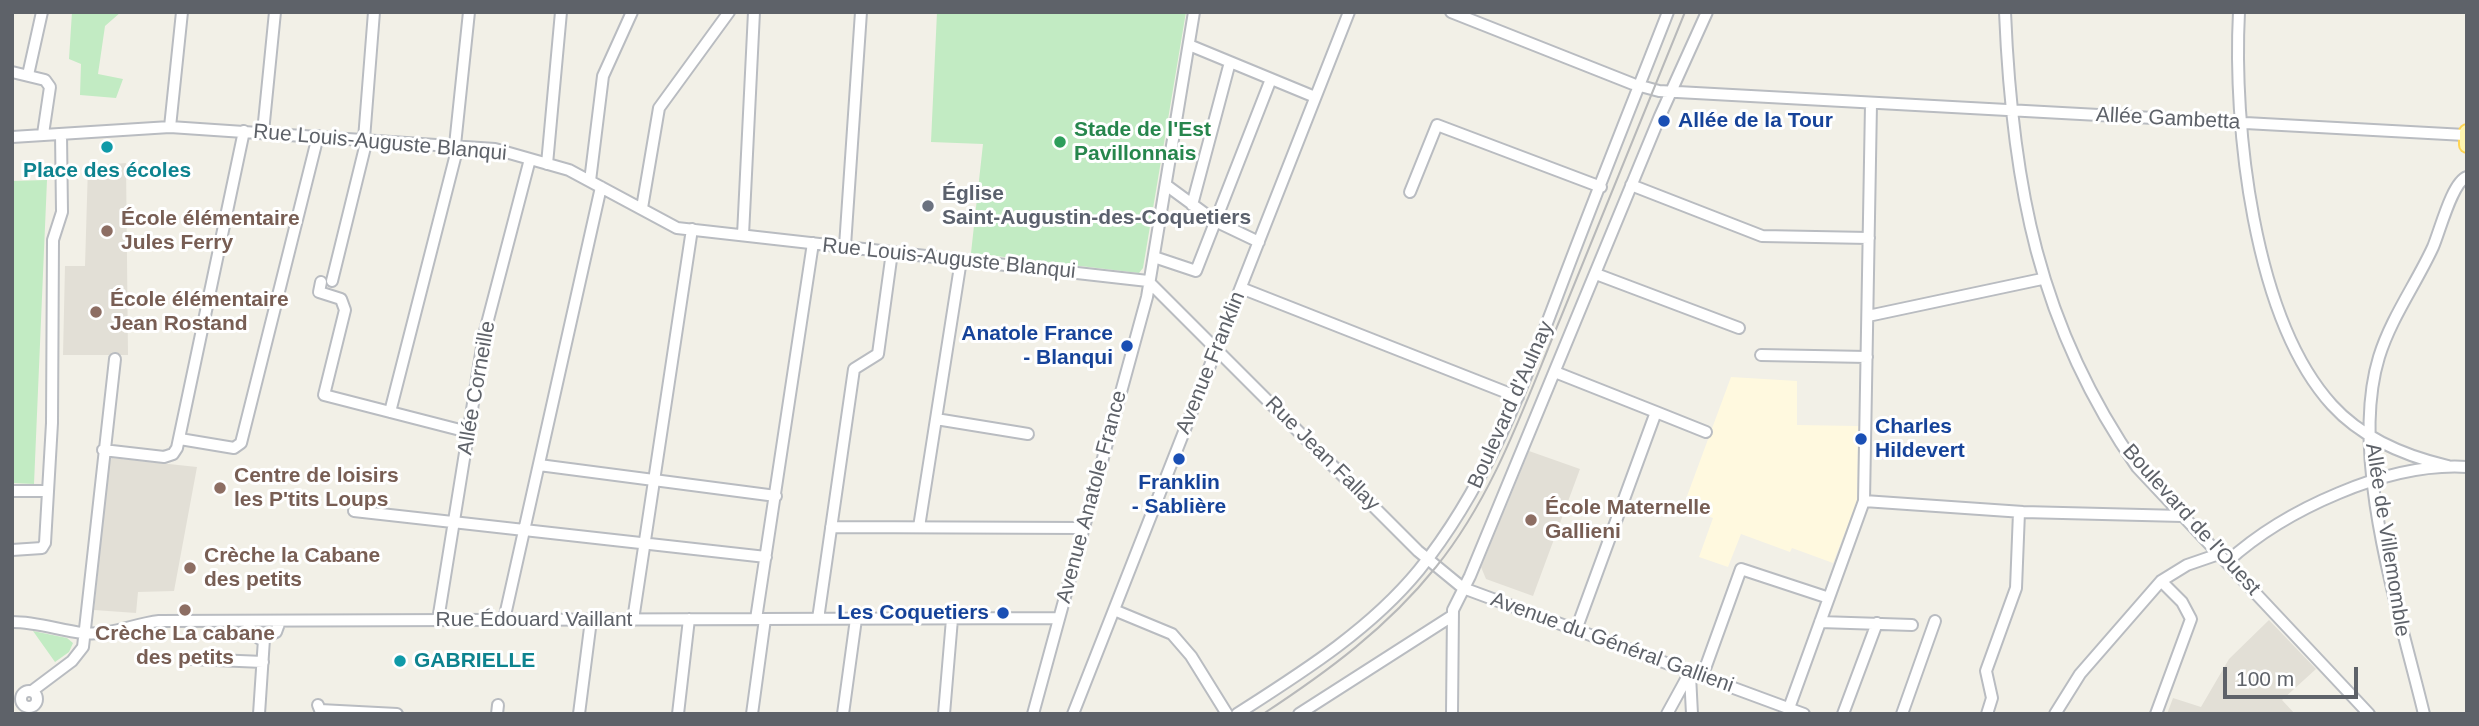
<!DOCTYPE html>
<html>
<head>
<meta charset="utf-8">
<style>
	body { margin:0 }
	#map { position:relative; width:2479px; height:726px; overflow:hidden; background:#f2f0e7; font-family:Arial,sans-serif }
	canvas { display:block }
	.frame { position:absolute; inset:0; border:14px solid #5e6269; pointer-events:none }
	.scale { position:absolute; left:2223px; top:667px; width:135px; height:32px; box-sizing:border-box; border:4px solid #5e6269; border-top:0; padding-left:9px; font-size:21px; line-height:24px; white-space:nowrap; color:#5e6269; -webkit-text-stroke:5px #fff; paint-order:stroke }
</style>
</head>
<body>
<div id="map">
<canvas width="2479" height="726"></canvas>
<div class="frame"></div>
<div class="scale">100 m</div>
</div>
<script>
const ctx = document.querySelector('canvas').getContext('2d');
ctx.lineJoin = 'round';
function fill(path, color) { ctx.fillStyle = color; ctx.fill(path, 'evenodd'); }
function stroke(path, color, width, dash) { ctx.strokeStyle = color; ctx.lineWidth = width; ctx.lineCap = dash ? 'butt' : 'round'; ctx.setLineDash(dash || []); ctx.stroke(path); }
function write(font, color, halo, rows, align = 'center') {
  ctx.font = font + ' Arial,sans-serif'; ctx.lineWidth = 6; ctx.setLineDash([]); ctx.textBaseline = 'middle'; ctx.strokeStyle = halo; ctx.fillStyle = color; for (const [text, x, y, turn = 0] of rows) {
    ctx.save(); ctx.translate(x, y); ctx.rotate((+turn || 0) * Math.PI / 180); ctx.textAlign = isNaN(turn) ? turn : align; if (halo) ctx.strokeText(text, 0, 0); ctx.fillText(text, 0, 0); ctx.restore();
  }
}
fill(new Path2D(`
	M1731 377 1797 381V425L1858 426 1857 501 1833 563 1792 548 1790 552 1741 534 1728 567 1699 557 1713 518 1683 507Z`), '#fff9df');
fill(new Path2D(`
	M126 163 128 355H63L65 266H85L88 166Z
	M1529 451 1580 469 1533 596 1486 579 1481 567Z
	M112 458 197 467 174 591 138 592 136 613 94 610 109 461Z
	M2269 620 2316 669 2282 700 2295 714H2167L2173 698 2201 707 2229 659Z`), '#e2dfd6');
fill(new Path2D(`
	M72 12H121L105 26 98 74 123 79 116 98 80 95 81 64 69 59Z
	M937 12H1186L1143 268 1139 273 971 253 983 144 931 142Z
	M47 180 34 484 12 483V181Z
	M33 631 67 638 73 643 69 652 55 662Z`), '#c2ebc3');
const minor = new Path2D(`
	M1451 12 1633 84 1659 91 2465 135
	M2005 12C2012 183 2038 325 2137 467L2369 714
	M2239 12C2233 125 2253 318 2332 405 2362 438 2405 456 2448 466
	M1189 45 1315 97
	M12 72 45 80 50 87 43 134
	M28 75 42 12
	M170 127 182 12
	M263 132 275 12
	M12 137 170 127 495 149 569 170 677 228 1148 281
	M364 139 374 12
	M455 145 469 12
	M547 164 561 12
	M590 181 603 76 632 12
	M1166 185 1215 221 1259 242
	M1631 185 1762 236 1869 238
	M1410 192 1437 125 1601 187
	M1192 205 1230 62
	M642 208 659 108 729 12
	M743 235 754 12
	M845 246 861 12
	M1154 257 1196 271 1271 79
	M1596 274 1739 328
	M332 281 367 139
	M1148 281 1418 551 1463 588 1804 714
	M321 282 319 292 341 299 345 310 324 395 468 432
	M1241 288 1518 397
	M1868 316 2042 279
	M1761 355 1867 357
	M1555 372 1656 412 1576 630
	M390 412 458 146
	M1656 412 1706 432
	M936 419 1028 434
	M180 439 234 448 241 443 318 136
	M103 450 164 457 173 454 177 448 244 131
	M539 465 776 496
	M12 491H48
	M1864 501 2023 512 2182 516
	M354 511 766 557
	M831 527 1082 528
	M919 527 961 260
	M12 550 42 548 45 543 52 423 53 240 62 212 61 134
	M2227 562C2284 510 2388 462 2467 467
	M1114 610 1172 634 1191 656 1227 714
	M756 619 813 243
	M818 619 854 369 878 354 892 252
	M438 620 484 335 530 159
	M504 620 601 187
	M633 620 692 229
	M247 621 252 633 260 639 276 632 280 621
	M12 622C37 622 59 630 83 633 111 636 133 624 159 621L1059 618
	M1820 622 1912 625
	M192 659 263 662
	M1690 675 1692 714
	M1702 677 1741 569 1829 598
	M21 699a8 8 0 1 1 16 0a8 8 0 1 1-16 0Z
	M32 691 72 661 83 647 115 359
	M318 705 320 710 397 714
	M1789 708 1864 501 1871 104
	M259 714 264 639
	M497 714 498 705
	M579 714 591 620
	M678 714 689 619
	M752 714 765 619
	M843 714 856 619
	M944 714 952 619
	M1033 714 1147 297 1194 12
	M1073 714 1349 12
	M1237 714C1301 673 1370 630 1419 570 1490 482 1526 378 1566 273 1599 186 1634 99 1668 12
	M1299 714 1452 616
	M1452 714 1453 610 1470 576 1660 116 1707 12
	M1667 714 1690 672
	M1843 714 1877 623
	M1902 714 1935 621
	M1987 714 1992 698 1986 671 2016 588 2019 512
	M2055 714 2080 674 2161 581 2187 565 2219 554
	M2156 714 2191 619 2182 602 2161 581
	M2424 714C2400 614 2348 458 2379 357 2391 318 2416 284 2433 247 2440 231 2452 182 2467 177`);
const major = new Path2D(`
	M2467 132V145`);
stroke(minor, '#b9bcc1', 14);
stroke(major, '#ffd553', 18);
stroke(minor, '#fff', 10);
stroke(major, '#fff5af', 14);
stroke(new Path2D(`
	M1263 714C1327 672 1387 628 1436 567 1495 494 1525 403 1561 317 1602 215 1644 114 1685 12`), '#b8b9ba', 2);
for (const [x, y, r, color] of [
	[1664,121,7,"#1a4fb4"],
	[1060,142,7,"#2e9e5b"],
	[107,147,7,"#0f9aa8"],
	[928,206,7,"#6b7280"],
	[107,231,7,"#8d6e63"],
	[96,312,7,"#8d6e63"],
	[1127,346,7,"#1a4fb4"],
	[1861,439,7,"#1a4fb4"],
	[1179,459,7,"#1a4fb4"],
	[220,488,7,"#8d6e63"],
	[1531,520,7,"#8d6e63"],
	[190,568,7,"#8d6e63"],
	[185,610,7,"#8d6e63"],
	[1003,613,7,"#1a4fb4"],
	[400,661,7,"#0f9aa8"]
]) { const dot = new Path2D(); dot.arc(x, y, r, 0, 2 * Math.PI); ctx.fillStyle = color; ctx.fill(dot); stroke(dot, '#fff', 2.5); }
write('21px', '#5e6269', '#fff', [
	["Allée Gambetta",2168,119,3],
	["Rue Louis-Auguste Blanqui",380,143,5],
	["Rue Louis-Auguste Blanqui",949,259,6],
	["Avenue Franklin",1211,363,-68],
	["Allée Corneille",477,388,-80],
	["Boulevard d'Aulnay",1511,405,-66],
	["Rue Jean Fallay",1322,454,45],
	["Avenue Anatole France",1092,497,-75],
	["Boulevard de l'Ouest",2191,520,48],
	["Allée de Villemomble",2387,540,81],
	["Rue Édouard Vaillant",534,620],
	["Avenue du Général Gallieni",1612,643,20]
]);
write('bold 21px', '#164399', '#fff', [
	["Allée de la Tour",1678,121],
	["Anatole France",1113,334,"right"],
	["- Blanqui",1113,358,"right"],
	["Charles",1875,427],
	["Hildevert",1875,451],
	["Franklin",1179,483,"center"],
	["- Sablière",1179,507,"center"],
	["Les Coquetiers",989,613,"right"]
], 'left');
write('bold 21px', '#27864d', '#fff', [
	["Stade de l'Est",1074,130],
	["Pavillonnais",1074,154]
], 'left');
write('bold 21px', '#0d838f', '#fff', [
	["Place des écoles",107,171],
	["GABRIELLE",414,661,"left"]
]);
write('bold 21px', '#5b616d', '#fff', [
	["Église",942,194],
	["Saint-Augustin-des-Coquetiers",942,218]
], 'left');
write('bold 21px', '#785e54', '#fff', [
	["École élémentaire",121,219],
	["Jules Ferry",121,243],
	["École élémentaire",110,300],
	["Jean Rostand",110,324],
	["Centre de loisirs",234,476],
	["les P'tits Loups",234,500],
	["École Maternelle",1545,508],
	["Gallieni",1545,532],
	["Crèche la Cabane",204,556],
	["des petits",204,580],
	["Crèche La cabane",185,634,"center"],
	["des petits",185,658,"center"]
], 'left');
</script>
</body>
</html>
